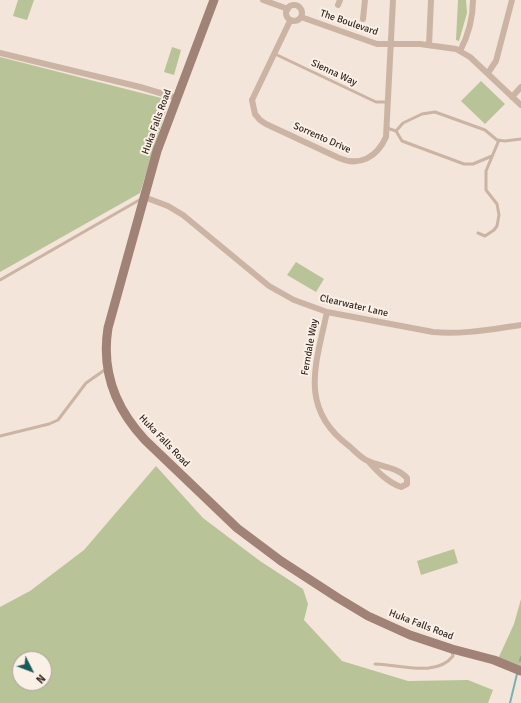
<!DOCTYPE html>
<html>
<head>
<meta charset="utf-8">
<style>
	body { margin:0 }
	#map { position:relative; width:521px; height:703px; overflow:hidden; background:#f3e5d9; font-family:Signika,sans-serif }
	canvas { display:block }
	.north { position:absolute; left:12px; top:651px; width:40px; height:40px; box-sizing:border-box; background:#fbf0e6; border:1px solid #ada19a; border-radius:50%; rotate:132deg; font-size:11px; font-weight:700; line-height:16px; text-align:center; color:#372a27 }
	.north::after { content:''; display:block; margin:auto; width:14px; height:18px; background:#195b5b; clip-path:polygon(50% 0,100% 100%,50% 72%,0 100%) }
</style>
</head>
<body>
<div id="map">
<canvas width="521" height="703"></canvas>
<div class="north">N</div>
</div>
<script>
const ctx = document.querySelector('canvas').getContext('2d');
ctx.lineJoin = 'round';
function fill(path, color) { ctx.fillStyle = color; ctx.fill(path, 'evenodd'); }
function stroke(path, color, width, dash) { ctx.strokeStyle = color; ctx.lineWidth = width; ctx.lineCap = dash ? 'butt' : 'round'; ctx.setLineDash(dash || []); ctx.stroke(path); }
function write(font, color, halo, rows, align = 'center') {
  ctx.font = font + ' Signika,sans-serif'; ctx.lineWidth = 4; ctx.setLineDash([]); ctx.textBaseline = 'middle'; ctx.strokeStyle = halo; ctx.fillStyle = color; for (const [text, x, y, turn = 0] of rows) {
    ctx.save(); ctx.translate(x, y); ctx.rotate((+turn || 0) * Math.PI / 180); ctx.textAlign = isNaN(turn) ? turn : align; if (halo) ctx.strokeText(text, 0, 0); ctx.fillText(text, 0, 0); ctx.restore();
  }
}
fill(new Path2D(`
	M18 0H34L27 20 13 16Z
	M458 0H466L467 13 459 41 456 40Z
	M172 47 181 50 174 75 164 72Z
	M0 57 169 100 140 193 0 272Z
	M481 81 505 104 485 124 461 101Z
	M296 262 324 279 316 292 287 275Z
	M156 466 203 518 260 561 303 589 308 604 304 620 342 661 408 681 468 680 493 690 488 703H0V607L30 591 84 550ZM20 659H44V683H20Z
	M454 549 458 563 421 575 417 561Z
	M521 599V668L498 659 514 624Z`), '#b8c398');
stroke(new Path2D(`
	M520 661 521 657
	M510 703 517 674`), '#76b2b0', 2);
stroke(new Path2D(`
	M275 54 376 102H388
	M387 128 396 131 403 123 422 114 435 112 485 130 497 140 505 141 521 139
	M396 131 402 141 464 164H473L492 156
	M478 233 485 236 494 230 497 226 499 215 497 204 486 190V171L499 140
	M0 280 141 199
	M0 436 49 424 58 420 86 383 106 369
	M375 664C398 664 436 678 453 656L452 651`), '#ccb4a5', 3);
stroke(new Path2D(`
	M263 0 288 9
	M338 5 340 0
	M286 13a8 8 0 1 1 16 0a8 8 0 1 1-16 0Z
	M301 17 377 44H420L456 49 470 57 521 105
	M363 19 365 0
	M291 20 289 23 252 100 255 114 260 120 266 124 339 158C360 167 377 157 386 137L393 0
	M429 45 431 0
	M460 51C469 34 473 19 473 0
	M0 53 140 87 177 98
	M488 73 496 61 512 0
	M512 97 521 87
	M144 197 168 206 183 215 269 286 294 300 327 312 433 332C462 335 492 329 521 325
	M327 312C316 364 298 408 349 446 355 451 361 458 368 461 381 467 398 467 407 478V484L401 487C387 482 377 471 368 461`), '#ccb4a5', 6);
stroke(new Path2D(`
	M214 0 157 151 108 328C101 372 115 408 145 440L237 528 281 561 338 598 368 616 410 635 452 649 494 660 521 671`), '#a08276', 9);
write('10px', '#372a27', '#fbf0e6', [
	["The Boulevard",349,23,19],
	["Sienna Way",334,73,25],
	["Huka Falls Road",157,122,-70],
	["Sorrento Drive",322,138,24],
	["Clearwater Lane",354,306,13],
	["Ferndale Way",310,347,-80],
	["Huka Falls Road",164,441,46],
	["Huka Falls Road",421,625,21]
]);
</script>
</body>
</html>
